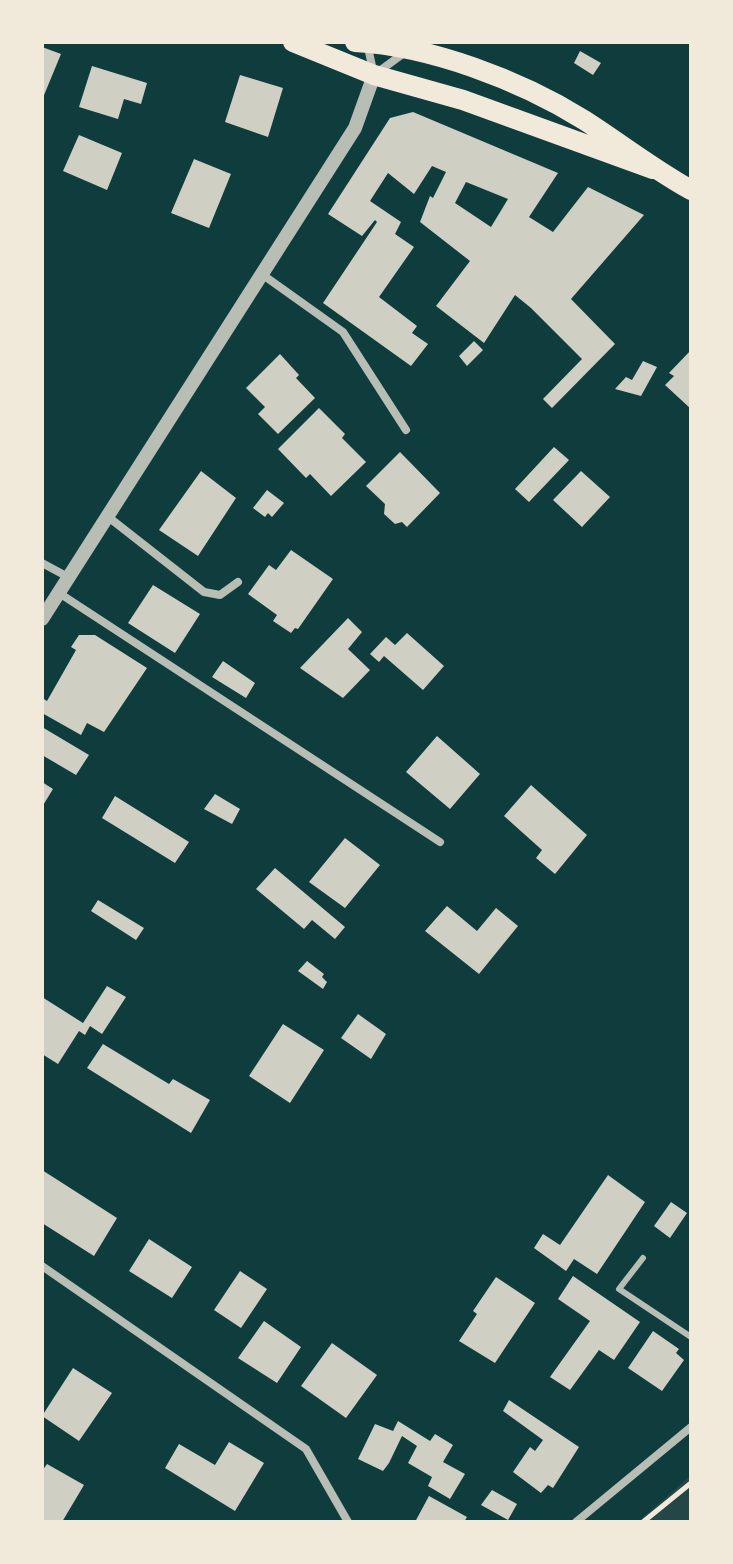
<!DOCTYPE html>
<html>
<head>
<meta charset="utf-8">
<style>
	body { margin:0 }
	#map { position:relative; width:733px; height:1564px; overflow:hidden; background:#0f3d3e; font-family:Lato,sans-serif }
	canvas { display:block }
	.frame { position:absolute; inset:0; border:44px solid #f1e9da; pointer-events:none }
</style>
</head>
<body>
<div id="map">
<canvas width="733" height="1564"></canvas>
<div class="frame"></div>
</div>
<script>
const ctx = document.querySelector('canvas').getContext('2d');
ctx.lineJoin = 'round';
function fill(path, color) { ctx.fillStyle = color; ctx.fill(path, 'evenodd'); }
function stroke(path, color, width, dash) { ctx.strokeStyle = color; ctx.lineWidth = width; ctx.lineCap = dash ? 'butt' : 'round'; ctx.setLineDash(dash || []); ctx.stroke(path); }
fill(new Path2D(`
	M691 1475V1522H638Z`), '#244646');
fill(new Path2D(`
	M42 47 61 54 42 100Z
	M580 51 601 63 593 75 574 63Z
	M92 66 147 83 141 104 124 99 118 119 79 107Z
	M240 75 283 88 268 137 225 122Z
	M413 112 558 173 529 217 553 232 588 187 644 215 571 299 615 344 552 408 543 399 582 359 531 308 515 295 484 343 436 306 470 261 420 222 430 196 433 198 446 172 432 166 414 194 388 173 370 201 401 222 395 234 414 247 379 297 417 326 412 333 428 344 411 366 323 303 377 222 375 220 362 236 328 214 390 118ZM466 182 508 199 491 227 455 203Z
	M79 135 122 153 107 190 63 171Z
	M194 159 231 174 209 228 171 213Z
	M474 341 483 350 467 366 459 356Z
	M691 350V409L665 385 674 376 669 373Z
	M280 354 299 375 296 378 315 398 278 434 258 414 265 407 246 388Z
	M643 361 657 367 641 396 615 389 626 377 632 380Z
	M319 408 345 434 342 438 366 462 331 496 310 474 306 478 278 449Z
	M554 447 569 460 529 502 515 489Z
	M400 452 440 493 407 527 402 522 395 524 384 514 385 504 366 486Z
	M201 471 236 498 198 556 159 530Z
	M581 471 610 497 582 527 553 500Z
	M267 490 284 503 272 517 268 513 265 517 253 508Z
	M291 550 333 579 298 629 295 628 291 633 273 621 277 615 248 594 269 565 276 570Z
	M153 585 200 614 175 653 128 623Z
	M348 618 362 632 348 649 370 670 343 698 300 668Z
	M407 633 444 666 423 690 384 656 379 662 370 654 386 637 395 645Z
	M79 635H95L147 668 104 732 87 723 81 735 42 713V698L47 701 76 650 71 647Z
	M223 661 255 683 246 698 212 677Z
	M42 727 89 755 76 775 42 755Z
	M437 736 480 774 450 809 406 772Z
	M42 782 53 789 42 807Z
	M531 785 587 835 555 874 536 858 542 850 504 816Z
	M215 794 240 809 232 824 204 809Z
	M115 796 189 842 175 863 102 818Z
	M345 838 380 865 345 908 309 882Z
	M275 868 345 927 335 939 312 920 304 929 256 889Z
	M98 900 144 928 136 940 91 911Z
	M447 906 477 931 496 908 518 926 479 974 425 931Z
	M307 961 324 974 322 977 327 982 323 989 298 971Z
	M107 986 126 997 102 1034 90 1026 85 1035 79 1031 58 1064 42 1054V997L83 1023Z
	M358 1014 386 1034 371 1059 341 1038Z
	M283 1024 324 1050 290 1103 249 1076Z
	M103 1044 169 1084 173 1079 210 1100 191 1133 87 1068Z
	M42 1170 117 1218 94 1256 42 1223Z
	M608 1175 645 1202 597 1274 574 1259 566 1271 534 1248 543 1234 560 1245Z
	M671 1202 687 1213 670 1238 654 1226Z
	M149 1239 192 1267 172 1298 129 1271Z
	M240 1271 267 1289 241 1328 214 1310Z
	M573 1276 640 1322 614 1360 599 1350 570 1390 550 1377 590 1321 558 1299Z
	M496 1277 535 1303 495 1363 459 1341 477 1314 473 1311Z
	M264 1321 301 1347 277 1383 238 1358Z
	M653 1331 679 1349 676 1353 684 1360 662 1391 628 1368Z
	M332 1343 377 1375 346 1418 301 1386Z
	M73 1368 112 1393 79 1441 42 1416Z
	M509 1400 579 1447 553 1488 548 1485 541 1493 513 1472 530 1447 535 1451 543 1440 503 1411Z
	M398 1421 430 1441 435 1434 453 1445 443 1462 465 1474 450 1499 428 1486 432 1477 408 1463 417 1446 402 1436 389 1463 383 1471 358 1459 375 1424 393 1431Z
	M229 1442 264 1463 235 1511 165 1468 179 1444 215 1465Z
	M47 1464 84 1485 62 1522H42V1471Z
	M492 1490 517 1504 508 1520 481 1505Z
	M429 1496 467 1517 464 1522H415Z`), '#cfcfc3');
stroke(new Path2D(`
	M643 1522 691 1483`), '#f1e9da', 5);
stroke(new Path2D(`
	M643 1258 619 1289 691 1337`), '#b8beb3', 6);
stroke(new Path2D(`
	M367 43 374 75 404 53
	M263 275 343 332 406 430
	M107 516 204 592 220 595 238 582
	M42 563 68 577
	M59 593 440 842
	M42 1266 306 1449 348 1522
	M576 1522 691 1427`), '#b8beb3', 8);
stroke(new Path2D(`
	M42 619 355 128 374 75`), '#b8beb3', 14);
stroke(new Path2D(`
	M293 42 374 75 463 100 653 169
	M355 42C430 46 520 80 584 120 620 143 653 169 691 190`), '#f1e9da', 20);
</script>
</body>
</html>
